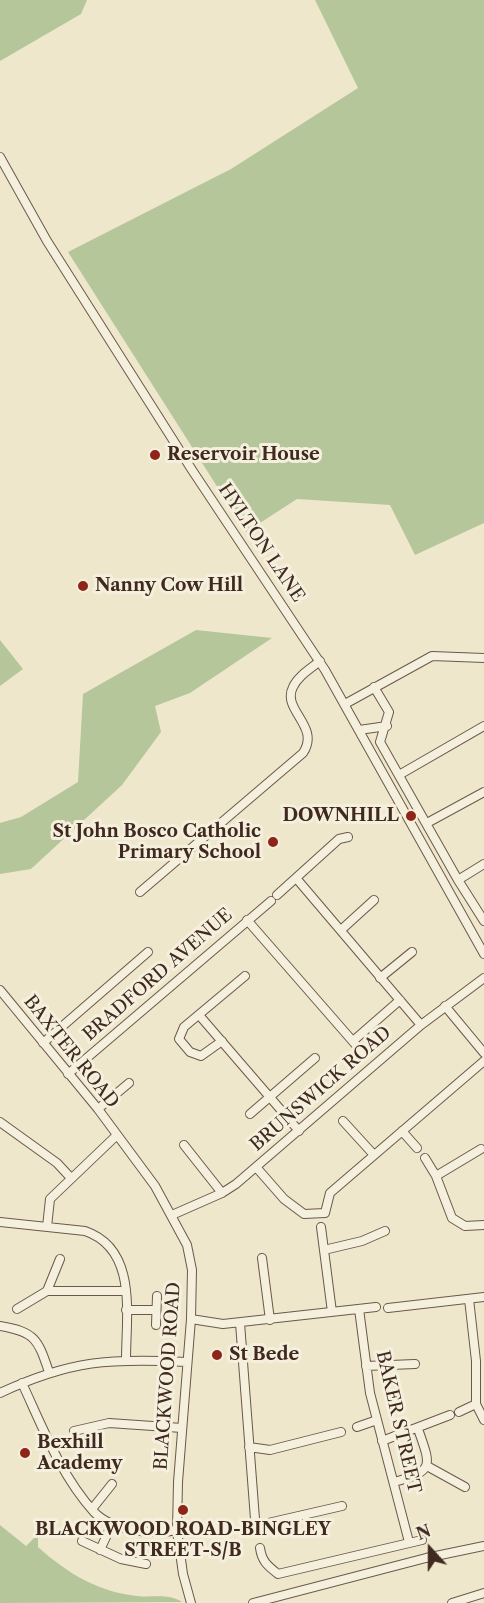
<!DOCTYPE html>
<html>
<head>
<meta charset="utf-8">
<style>
	body { margin:0 }
	#map { position:relative; width:484px; height:1603px; overflow:hidden; background:#efe7cc; font-family:"Libre Caslon Text",serif }
	canvas { display:block }
	.north { position:absolute; left:400px; top:1519px; width:60px; height:60px; -webkit-text-stroke:4px #f5efde; paint-order:stroke; rotate:339deg; font-size:16px; font-weight:700; line-height:24px; text-align:center; color:#40291f }
	.north::after { content:''; display:block; margin:auto; width:21px; height:27px; background:#40291f; clip-path:polygon(50% 0,100% 100%,50% 72%,0 100%) }
</style>
</head>
<body>
<div id="map">
<canvas width="484" height="1603"></canvas>
<div class="north">N</div>
</div>
<script>
const ctx = document.querySelector('canvas').getContext('2d');
ctx.lineJoin = 'round';
function fill(path, color) { ctx.fillStyle = color; ctx.fill(path, 'evenodd'); }
function stroke(path, color, width, dash) { ctx.strokeStyle = color; ctx.lineWidth = width; ctx.lineCap = dash ? 'butt' : 'round'; ctx.setLineDash(dash || []); ctx.stroke(path); }
function write(font, color, halo, rows, align = 'center') {
  ctx.font = font + ' "Libre Caslon Text",serif'; ctx.lineWidth = 6; ctx.setLineDash([]); ctx.textBaseline = 'middle'; ctx.strokeStyle = halo; ctx.fillStyle = color; for (const [text, x, y, turn = 0] of rows) {
    ctx.save(); ctx.translate(x, y); ctx.rotate((+turn || 0) * Math.PI / 180); ctx.textAlign = isNaN(turn) ? turn : align; if (halo) ctx.strokeText(text, 0, 0); ctx.fillText(text, 0, 0); ctx.restore();
  }
}
fill(new Path2D(`
	M0 0H87L81 14 0 61Z
	M315 0H484V523L415 555 390 505 297 499 246 532 68 252 231 169 358 88Z
	M196 630 272 638 190 693 155 706 161 732 122 785 31 869 0 874V823L21 817 78 782 83 694Z
	M0 640 23 669 0 686Z
	M0 1525 26 1546 38 1534V1547C67 1573 98 1592 137 1596 153 1598 168 1593 182 1602L0 1603Z`), '#b5c69b');
const minor = new Path2D(`
	M0 157 47 241 192 470 325 670 484 954
	M374 687 389 712 380 742 458 880 484 921
	M345 704 432 656 484 658
	M359 730 387 726
	M399 775 484 726
	M427 823 484 792
	M296 878 421 1025
	M458 880 484 864
	M140 892 303 753C321 726 281 710 293 687 298 676 310 669 320 661
	M277 895 339 839 348 837
	M247 920 363 1053
	M341 930 374 900
	M380 978 412 952
	M0 990 98 1109 155 1186 187 1245 192 1270 191 1319 178 1482 177 1530 183 1574 191 1603
	M445 1006 484 1053
	M199 1015 299 1131
	M222 1041 201 1056 190 1052 179 1039 184 1027 245 976
	M353 1041 400 1000
	M43 1043 148 952
	M68 1074 271 901
	M98 1109 129 1083
	M250 1114 315 1058
	M343 1121 374 1155
	M0 1122 57 1163 70 1177
	M402 1131 417 1148
	M184 1145 222 1193
	M425 1158 436 1176 452 1218 465 1226 484 1225
	M256 1167 284 1199 304 1214 325 1213 330 1193 484 1061
	M436 1176 481 1149
	M172 1215 222 1193 236 1184 421 1025 484 978
	M0 1222 85 1231C138 1249 126 1315 126 1360
	M47 1227 50 1199 117 1135
	M321 1227 332 1312
	M324 1250 362 1241 385 1231
	M262 1258 270 1320
	M47 1291 60 1259
	M469 1299 476 1361V1404L484 1420
	M388 1308 484 1297
	M17 1309 47 1291H126
	M359 1309 370 1393 409 1542
	M126 1310H156
	M191 1319 223 1324 376 1307
	M240 1323 256 1532
	M156 1325 157 1296
	M0 1326C36 1332 38 1340 49 1372
	M366 1366 415 1364
	M22 1383C42 1426 61 1476 94 1512 112 1531 152 1535 177 1530
	M0 1393C71 1360 110 1358 187 1362
	M459 1412 476 1404
	M357 1427 377 1420
	M74 1431 109 1423 182 1428
	M382 1441 450 1415
	M249 1447 270 1450 341 1432
	M427 1466 465 1487
	M394 1482C435 1471 431 1466 418 1429
	M92 1509 112 1484
	M255 1526 342 1506
	M82 1541 121 1559 146 1564
	M260 1548C262 1562 268 1566 278 1574L422 1540
	M100 1550 112 1524
	M253 1603 426 1558 484 1546
	M452 1603 484 1593`);
stroke(minor, '#6c584a', 10);
stroke(minor, '#f5efde', 8);
for (const [x, y, r, color] of [
	[155,455,6,"#8f2418"],
	[83,586,6,"#8f2418"],
	[411,816,6,"#8f2418"],
	[273,842,6,"#8f2418"],
	[217,1355,6,"#8f2418"],
	[25,1453,6,"#8f2418"],
	[183,1510,6,"#8f2418"]
]) { const dot = new Path2D(); dot.arc(x, y, r, 0, 2 * Math.PI); ctx.fillStyle = color; ctx.fill(dot); stroke(dot, '#f5efde', 2); }
write('bold 18px', '#40291f', '#f5efde', [
	["Reservoir House",167,455],
	["Nanny Cow Hill",95,586],
	["DOWNHILL",399,816,"right"],
	["St John Bosco Catholic",261,832,"right"],
	["Primary School",261,853,"right"],
	["St Bede",229,1355],
	["Bexhill",37,1443],
	["Academy",37,1464],
	["BLACKWOOD ROAD-BINGLEY",183,1530,"center"],
	["STREET-S/B",183,1551,"center"]
], 'left');
write('18px', '#40291f', '#f5efde', [
	["HYLTON LANE",261,543,56],
	["BRADFORD AVENUE",158,975,-41],
	["BAXTER ROAD",71,1052,51],
	["BRUNSWICK ROAD",321,1089,-41],
	["BLACKWOOD ROAD",168,1376,-86],
	["BAKER STREET",398,1422,77]
]);
</script>
</body>
</html>
